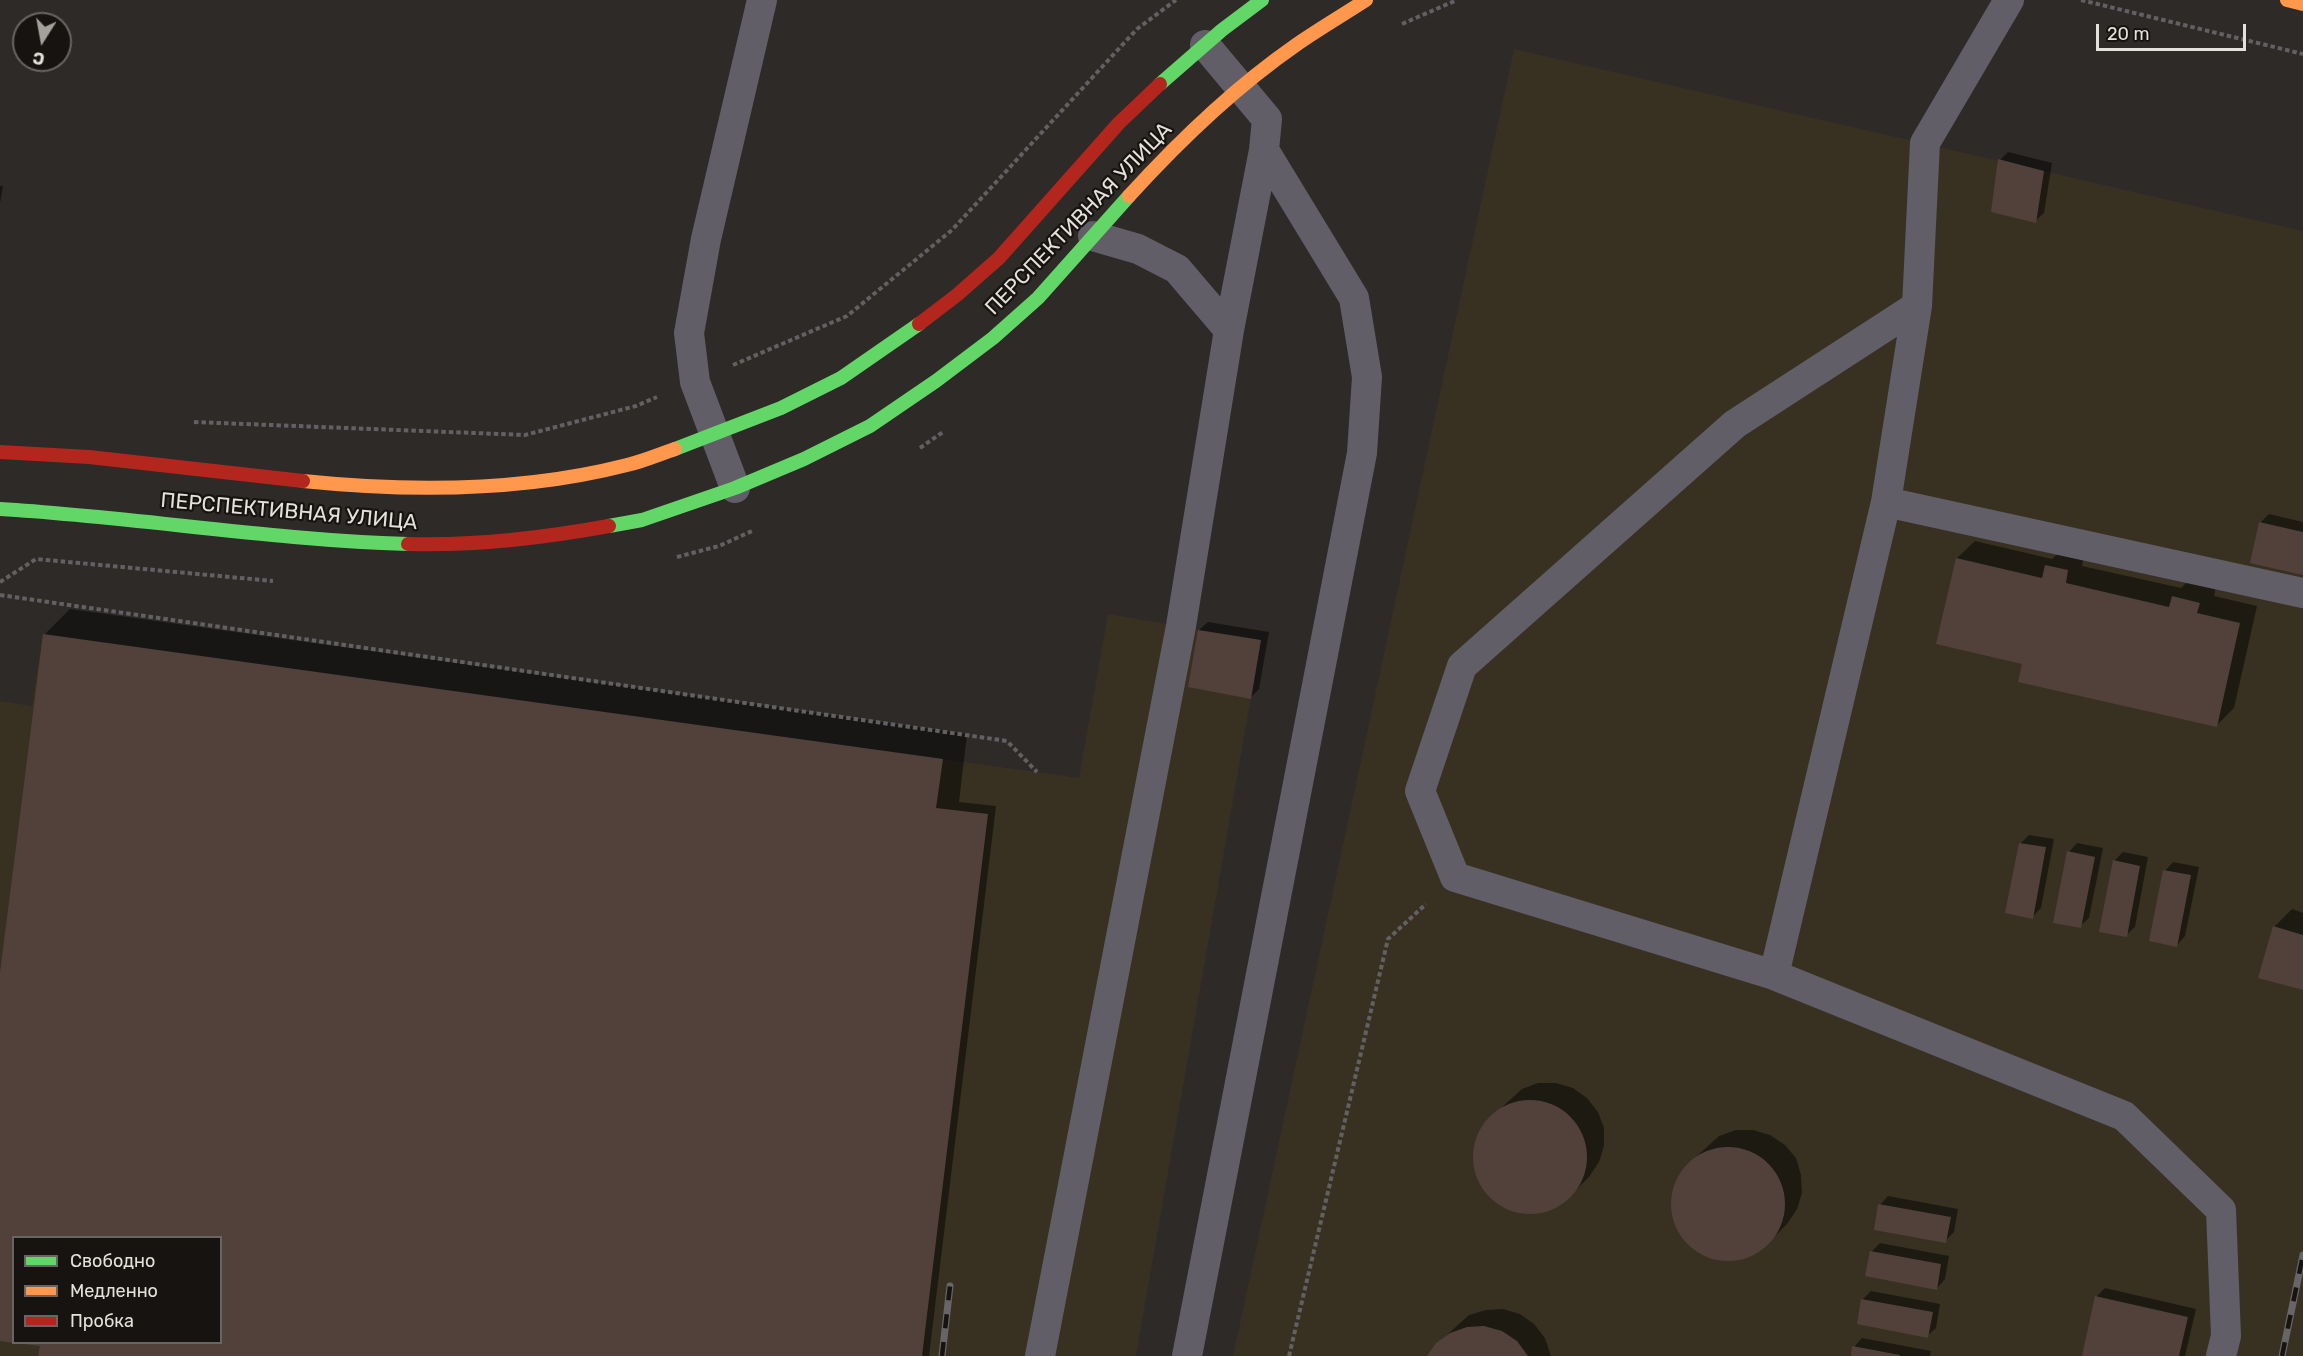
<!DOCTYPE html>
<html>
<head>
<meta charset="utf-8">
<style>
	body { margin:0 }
	#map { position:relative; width:2303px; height:1356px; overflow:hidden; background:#2d2a27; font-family:Rubik,sans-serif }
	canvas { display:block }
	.legend { position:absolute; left:12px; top:1236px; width:210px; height:108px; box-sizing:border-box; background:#161310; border:2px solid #686562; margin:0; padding:8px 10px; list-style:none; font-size:18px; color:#e4e1dc }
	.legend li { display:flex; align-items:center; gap:12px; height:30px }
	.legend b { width:30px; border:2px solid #686562 }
	.north { position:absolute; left:12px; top:12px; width:60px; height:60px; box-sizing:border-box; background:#161310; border:2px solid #686562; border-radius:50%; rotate:191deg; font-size:16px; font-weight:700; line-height:24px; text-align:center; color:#e4e1dc }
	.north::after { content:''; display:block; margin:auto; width:21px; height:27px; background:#a4a19d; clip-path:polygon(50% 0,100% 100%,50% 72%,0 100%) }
	.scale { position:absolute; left:2096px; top:24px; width:150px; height:27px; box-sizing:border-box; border:3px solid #e4e1dc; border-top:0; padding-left:8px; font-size:18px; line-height:21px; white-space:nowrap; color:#e4e1dc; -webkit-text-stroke:4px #161310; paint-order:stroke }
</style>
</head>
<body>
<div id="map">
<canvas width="2303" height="1356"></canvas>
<ul class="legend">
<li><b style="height:8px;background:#63d668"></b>Свободно</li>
<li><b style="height:8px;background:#ff974d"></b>Медленно</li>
<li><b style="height:8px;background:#b3261e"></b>Пробка</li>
</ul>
<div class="north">С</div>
<div class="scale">20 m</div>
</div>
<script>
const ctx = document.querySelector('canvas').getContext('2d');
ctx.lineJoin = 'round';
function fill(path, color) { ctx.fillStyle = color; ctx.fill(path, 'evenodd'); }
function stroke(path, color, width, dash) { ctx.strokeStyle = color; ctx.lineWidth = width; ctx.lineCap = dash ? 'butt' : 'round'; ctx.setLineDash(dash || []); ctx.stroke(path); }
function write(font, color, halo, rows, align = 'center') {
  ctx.font = font + ' Rubik,sans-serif'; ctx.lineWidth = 4.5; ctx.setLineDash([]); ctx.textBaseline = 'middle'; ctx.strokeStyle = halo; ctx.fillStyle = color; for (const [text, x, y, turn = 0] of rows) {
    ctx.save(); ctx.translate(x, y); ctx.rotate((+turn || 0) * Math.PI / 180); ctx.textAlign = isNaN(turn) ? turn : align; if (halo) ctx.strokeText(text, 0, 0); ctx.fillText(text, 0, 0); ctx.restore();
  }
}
fill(new Path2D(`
	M1514 49 2303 231V1356H1233Z
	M1108 614 1261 640 1136 1356H0V701L32 706 43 634 1079 778ZM14 1238H220V1342H14Z`), '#383122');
fill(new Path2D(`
	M2008 152 2052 163 2044 213 2035 221 2000 160Z
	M0 186H3L0 203Z
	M2269 514 2303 522V574L2260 523Z
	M1975 541 2052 559 2064 548 2085 553 2082 566 2181 588 2190 579 2216 586 2214 596 2257 606 2234 708 2216 726 2024 663 1957 558Z
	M70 609 967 734 959 802 996 806 929 1356H40L41 1345 25 1342H220V1238H14L0 1339V992L44 635Z
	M1208 622 1269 632 1259 689 1251 697 1199 630Z
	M2029 835 2054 839 2041 908 2032 917 2020 844Z
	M2077 843 2103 848 2089 918 2080 926 2069 852Z
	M2123 852 2148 857 2135 927 2126 935 2114 861Z
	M2173 862 2199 867 2185 936 2177 945 2165 871Z
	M2292 909 2303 913V989L2274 927Z
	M1538 1083H1556L1573 1088 1587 1098 1598 1112 1604 1128V1146L1599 1162 1589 1177 1571 1195 1556 1207 1537 1213 1517 1212 1500 1204 1486 1190 1477 1173 1474 1154 1479 1135 1490 1118 1522 1089Z
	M1736 1130H1753L1770 1135 1785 1145 1796 1158 1801 1175 1802 1193 1797 1209 1787 1224 1769 1242 1753 1253 1734 1259 1715 1258 1697 1251 1683 1237 1674 1220 1672 1200 1677 1181 1687 1165 1719 1136Z
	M1888 1196 1958 1209 1954 1232 1945 1241 1880 1205Z
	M1880 1243 1949 1256 1945 1279 1937 1288 1871 1252Z
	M2105 1288 2196 1309 2185 1356H2083L2097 1296Z
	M1871 1291 1940 1304 1936 1328 1927 1336 1862 1300Z
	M1503 1309 1520 1314 1534 1324 1545 1338 1551 1356H1429L1437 1344 1469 1315 1486 1310Z
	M1862 1338 1931 1351 1930 1356H1852L1854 1347Z`), '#0007');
fill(new Path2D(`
	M1998 159 2044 171 2036 223 1991 212Z
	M2259 522 2303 532V575L2250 563Z
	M1956 558 2042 578 2045 565 2068 570 2066 583 2169 607 2172 596 2200 603 2197 613 2240 623 2217 727 2018 682 2022 664 1936 644Z
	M1198 630 1261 640 1251 699 1188 687Z
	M43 634 943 759 936 808 988 814 922 1356H38L40 1346 24 1344 220 1342V1238H14V1343L0 1341V973Z
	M2019 843 2046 847 2033 919 2005 913Z
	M2067 851 2095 857 2081 928 2053 923Z
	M2113 860 2140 866 2127 937 2099 932Z
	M2163 870 2191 875 2177 947 2149 941Z
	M2273 926 2303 935V990L2258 978Z
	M1473 1157a57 57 0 1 1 114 0a57 57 0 1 1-114 0Z
	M1671 1204a57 57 0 1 1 114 0a57 57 0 1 1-114 0Z
	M1878 1204 1951 1217 1946 1243 1874 1230Z
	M1870 1251 1941 1264 1937 1290 1865 1276Z
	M2095 1296 2188 1317 2179 1356H2082Z
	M1861 1299 1933 1312 1928 1338 1857 1324Z
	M1484 1326 1502 1331 1517 1341 1528 1356H1427L1436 1343 1450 1333 1467 1327Z
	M1852 1346 1900 1355V1356H1851Z`), '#52413a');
stroke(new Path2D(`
	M2081 0 2303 54
	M1402 24 1457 0
	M733 365 847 316 952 230 1137 29 1176 0
	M194 422 525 435 636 406 657 397
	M920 448 943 432
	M677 557 719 546 752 531
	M0 582 36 559 273 581
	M0 595 1007 741 1037 772
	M1289 1356 1388 939 1426 904`), '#626062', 4, [4.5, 3]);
stroke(new Path2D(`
	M1093 236 1138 249 1177 269 1229 330
	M1917 306 1735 424 1462 666 1420 791 1455 877 1774 975 2124 1116 2221 1210 2226 1336 2221 1356
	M735 488 695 382 689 333 706 239 762 0
	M1886 502 2303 593
	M1774 975 1886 502 1917 306 1925 143 2009 0
	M1040 1356 1181 626 1229 330 1264 150 1267 119 1205 45
	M1187 1356 1362 453 1367 377 1354 298 1264 150`), '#615e67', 30);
stroke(new Path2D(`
	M1160 84 1222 30 1262 0
	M675 449 781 408 841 378 919 324
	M0 509C136 517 272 540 408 544
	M609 526 642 520 735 488 804 459 870 426 936 381 993 338 1038 298 1129 196`), '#63d668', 14);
stroke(new Path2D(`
	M2287 0 2303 4
	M1129 196C1180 140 1234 88 1296 45 1319 29 1343 15 1366 0
	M303 481C410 492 522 492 627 465 644 461 660 454 675 449`), '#ff974d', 14);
stroke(new Path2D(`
	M919 324 957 295 999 258 1119 123 1160 84
	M0 452 89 457 303 481
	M408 544C475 546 543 538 609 526`), '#b3261e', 14);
const rail = new Path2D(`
	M942 1356 950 1286
	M2282 1356 2303 1255`);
stroke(rail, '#676567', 7);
stroke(rail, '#161310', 4.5, [14]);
write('21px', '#e4e1dc', '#161310', [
	["ПЕРСПЕКТИВНАЯ УЛИЦА",1079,219,-46],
	["ПЕРСПЕКТИВНАЯ УЛИЦА",289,512,5]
]);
</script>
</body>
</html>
